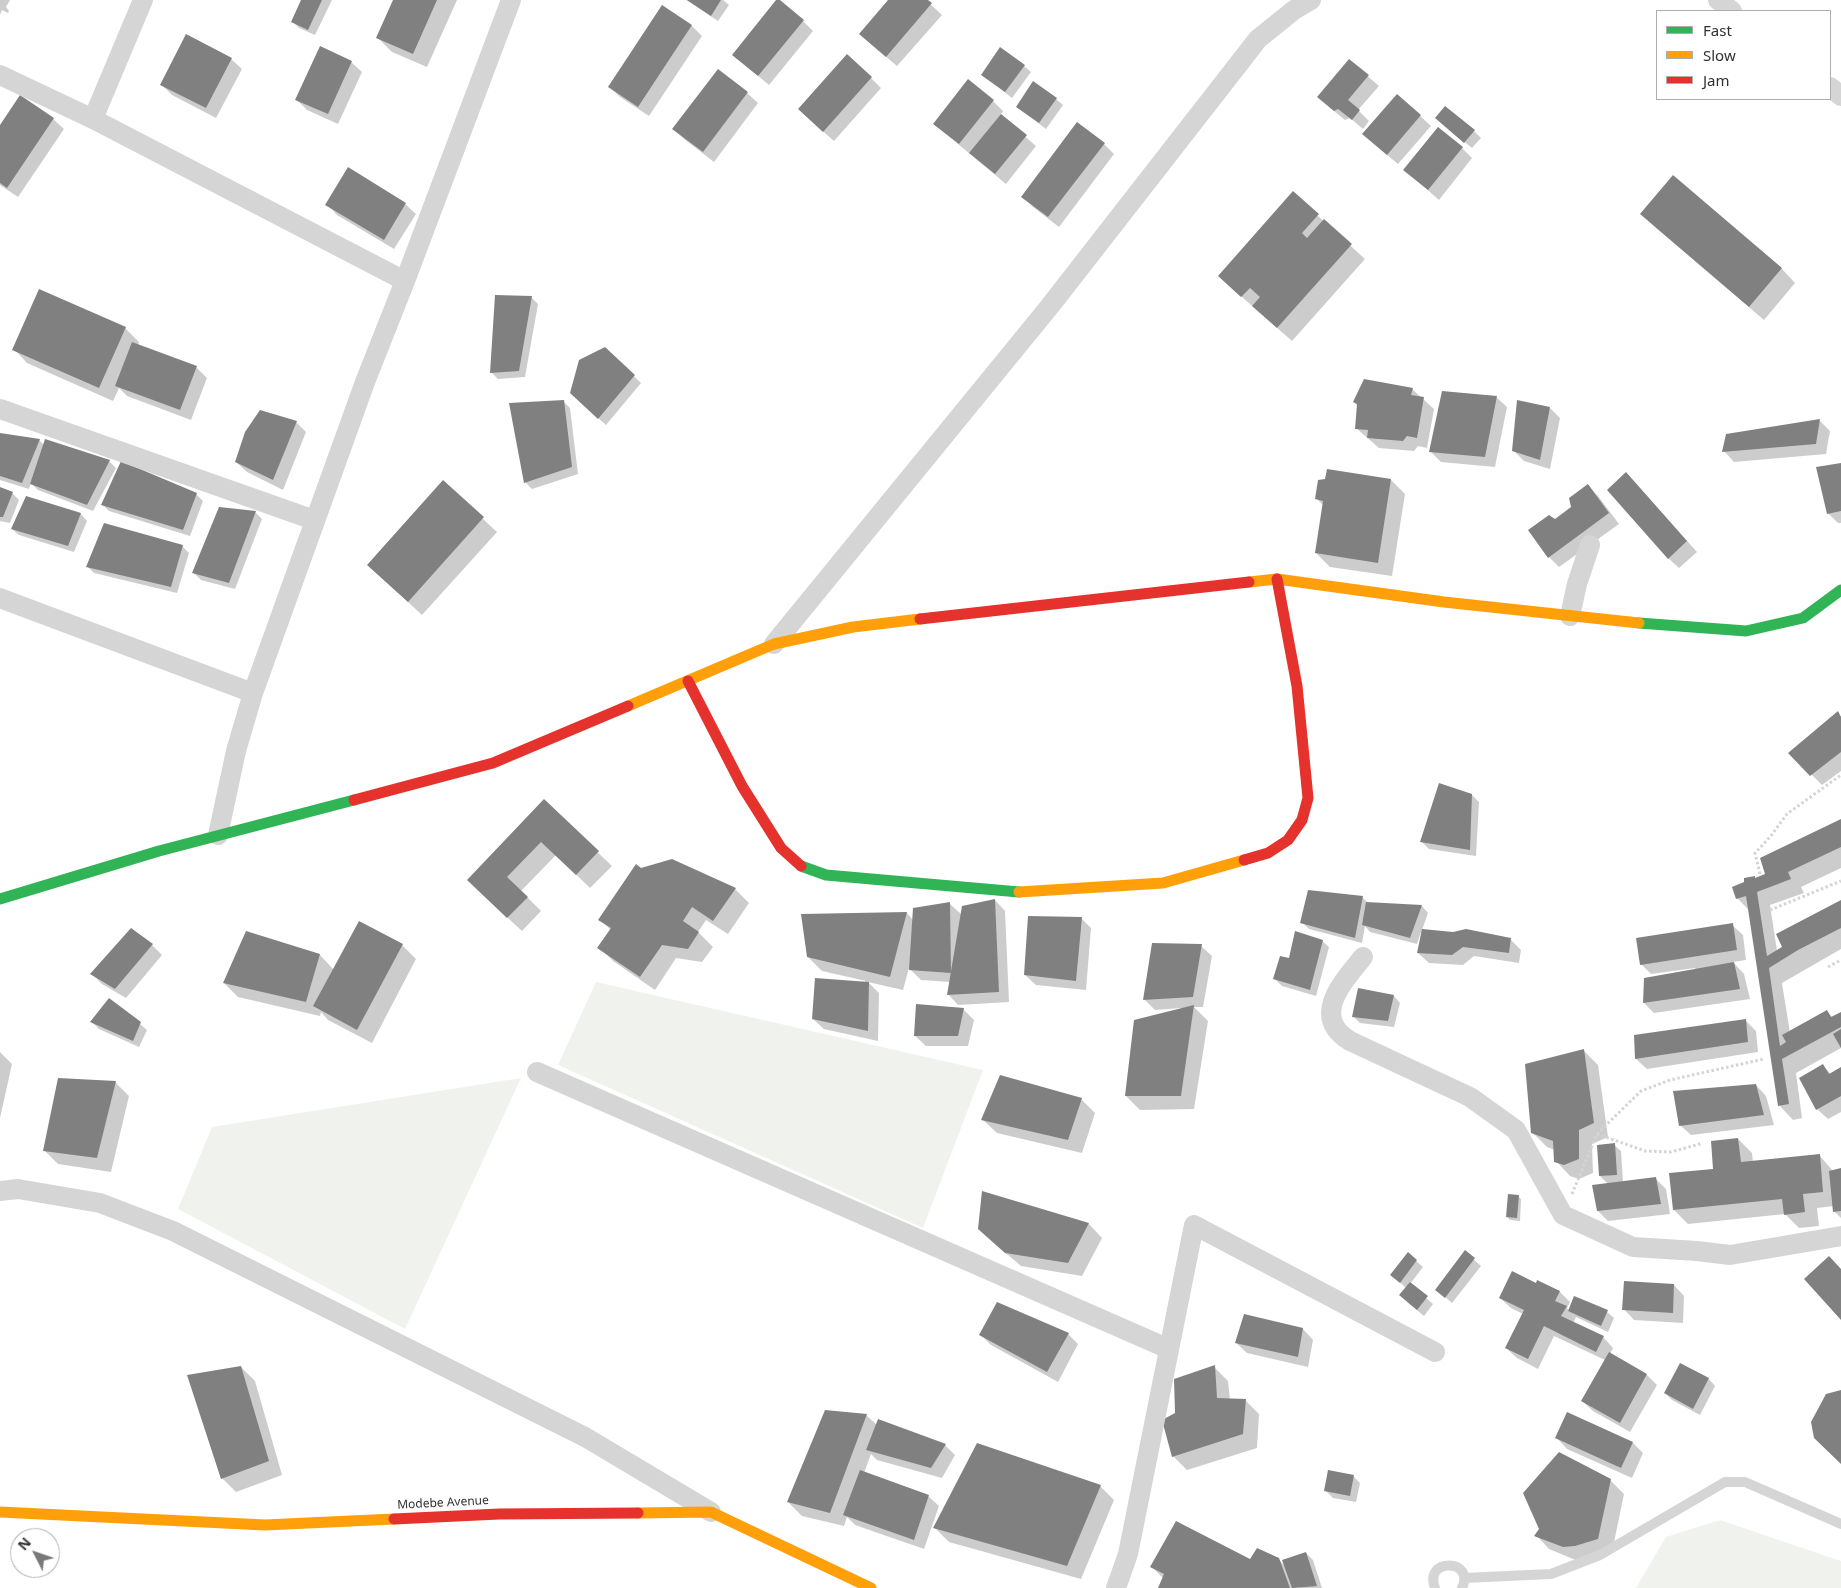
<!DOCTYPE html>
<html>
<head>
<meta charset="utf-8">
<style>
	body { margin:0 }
	#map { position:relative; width:1841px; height:1588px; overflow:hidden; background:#fff; font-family:"Noto Sans",sans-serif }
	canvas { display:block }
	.legend { position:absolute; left:1656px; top:10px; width:175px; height:90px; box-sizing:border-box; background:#fff; border:1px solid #adadad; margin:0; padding:6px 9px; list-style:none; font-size:15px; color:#313131 }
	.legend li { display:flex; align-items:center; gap:10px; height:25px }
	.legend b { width:25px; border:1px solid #adadad }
	.north { position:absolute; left:10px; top:1528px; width:50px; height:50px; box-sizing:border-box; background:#fff; border:1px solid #adadad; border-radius:50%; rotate:311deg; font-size:14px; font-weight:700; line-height:20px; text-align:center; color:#313131 }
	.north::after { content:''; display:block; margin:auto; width:18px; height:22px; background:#797979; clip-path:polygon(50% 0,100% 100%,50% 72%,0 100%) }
</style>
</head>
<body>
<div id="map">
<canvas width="1841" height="1588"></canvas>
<ul class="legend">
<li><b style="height:6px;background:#30b455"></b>Fast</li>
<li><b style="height:6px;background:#ff9f0a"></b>Slow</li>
<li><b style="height:6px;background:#e5322d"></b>Jam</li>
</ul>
<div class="north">N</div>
</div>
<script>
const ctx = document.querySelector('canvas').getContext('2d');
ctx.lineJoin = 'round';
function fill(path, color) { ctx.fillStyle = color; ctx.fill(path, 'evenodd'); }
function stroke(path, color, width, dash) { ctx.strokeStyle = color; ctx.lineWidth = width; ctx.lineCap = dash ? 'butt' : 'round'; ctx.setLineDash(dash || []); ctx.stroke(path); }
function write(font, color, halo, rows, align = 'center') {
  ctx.font = font + ' "Noto Sans",sans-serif'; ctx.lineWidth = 5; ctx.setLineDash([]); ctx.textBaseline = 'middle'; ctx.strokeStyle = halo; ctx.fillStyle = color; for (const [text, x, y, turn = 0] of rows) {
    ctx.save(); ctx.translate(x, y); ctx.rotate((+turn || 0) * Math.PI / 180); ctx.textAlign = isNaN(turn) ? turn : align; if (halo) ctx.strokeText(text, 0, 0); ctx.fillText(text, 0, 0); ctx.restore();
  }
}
fill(new Path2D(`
	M596 982 983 1070 923 1228 558 1065Z
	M521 1078 405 1329 178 1209 212 1127Z
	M1720 1520 1841 1561V1588H1636L1666 1537Z`), '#f0f3ed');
fill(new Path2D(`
	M0 0H10L6 7 9 11 8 13 2 10 0 15Z
	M302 0H332L315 35 299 28 292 21Z
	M395 0H457L427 67 392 52 378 38Z
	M686 0H723L729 5 718 21Z
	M890 0H926L942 15 897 66 871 44Z
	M663 7 692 26 702 36 649 116 620 97 610 87Z
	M803 21 813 31 769 85 733 55Z
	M231 59 242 69 216 118 172 95 161 84Z
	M1349 60 1379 86 1358 110 1369 121 1363 129 1350 118 1345 120 1329 107Z
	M351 62 362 72 338 124 307 110 297 100Z
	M1024 66 1031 72 1012 98 983 75Z
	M718 71 747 93 758 103 714 162 684 139 674 129Z
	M871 78 881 88 834 141 810 120Z
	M1397 95 1431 126 1398 164 1374 144Z
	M21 97 53 119 64 129 18 197 0 185V127Z
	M1056 99 1063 105 1046 129 1017 107Z
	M993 101 1003 111 1000 115 1036 146 1006 184 934 124Z
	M1443 124 1474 131 1481 138 1472 148Z
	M1104 144 1114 154 1059 227 1033 207 1023 197Z
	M1462 148 1472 158 1439 200 1405 170Z
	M1673 176 1782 269 1795 283 1764 320 1655 227 1641 213Z
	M1293 193 1365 259 1292 341 1234 290Z
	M327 204H405L416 214 394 249 337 215Z
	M496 297 532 298 538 304 525 377 498 379 491 372Z
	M125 328 139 342 138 346 196 367 207 378 191 420 127 396 119 388 113 401 27 363 14 349Z
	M605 349 641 383 606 425 578 400Z
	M1412 389 1434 409 1427 448 1418 446 1414 451 1379 448 1356 428 1358 406 1354 402Z
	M1496 397 1507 407 1495 467 1441 462 1431 452Z
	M563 401 570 408 578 474 532 489 525 482Z
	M1550 408 1560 418 1550 469 1524 461 1513 450Z
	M1820 421 1830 431 1826 454 1734 462 1724 451 1727 435Z
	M296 422 306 432 283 490 247 472 236 462Z
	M0 434 39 440 44 445 109 461 116 468 93 511 38 490 31 483 29 489 0 480Z
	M1841 464V523H1838L1828 513Z
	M1326 480H1391L1405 494 1392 576 1330 567 1316 553 1324 506 1317 499Z
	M443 482 497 532 422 615 382 578Z
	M1636 484 1697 552 1679 568 1668 558Z
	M1588 486 1598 496 1619 524 1559 567 1549 557 1555 520 1573 507Z
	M0 489 12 493 19 500 10 523 0 521Z
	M196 494 203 501 190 536 109 511 102 504Z
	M27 498 81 514 87 521 74 552 19 535 12 529Z
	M255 512 262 519 235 589 201 580 194 573Z
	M182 546 189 553 177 593 94 573 88 567Z
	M1838 713 1841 717V771L1822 785 1790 753Z
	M1472 795 1479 802 1476 856 1429 849 1422 842Z
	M544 801 612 866 590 888 556 855 521 891 541 911 522 931 482 894Z
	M1841 820V868L1801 887 1804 893 1770 905 1777 951 1841 902V949L1782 983 1790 1033 1827 1011 1833 1018 1841 1013V1048L1796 1073 1802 1118 1793 1120 1780 1106 1750 911 1738 899 1733 888 1767 875Z
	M735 889 749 903 728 934 706 920 698 932 713 947 702 962 676 958 655 990 613 961 599 947 611 930 600 920Z
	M1362 897 1368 903 1422 906 1428 913 1422 930 1511 940 1521 950 1519 963 1474 956 1463 965 1429 963 1418 953 1423 932H1421L1417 944 1370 932 1365 926 1362 943 1309 929 1302 922Z
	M995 900 1005 911 1009 1002 958 1005 948 994 950 982 921 980 909 968 903 990 868 982 879 993 878 1041 824 1029 813 1019 866 981 822 971 808 957 803 915 907 913 913 920 914 909 950 904 962 915Z
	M1081 918 1091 928 1086 990 1036 985 1025 975Z
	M1732 925 1743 935 1746 960 1733 962 1744 974 1750 999 1654 1013 1644 1003 1645 979 1696 970 1695 968 1651 974 1641 964Z
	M247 932 320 955 334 970 402 945 416 959 372 1043 328 1020 321 1012 320 1016 238 997 224 983Z
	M1322 941 1329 947 1316 996 1282 986 1275 979 1290 960Z
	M1153 944 1201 946 1212 956 1203 1007H1194L1208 1021 1194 1109 1140 1110 1126 1096 1181 1008 1155 1010 1145 1000Z
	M152 945 162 955 126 998 102 984 92 974Z
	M1394 996 1400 1003 1394 1027 1360 1023 1353 1016Z
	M110 999 147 1030 139 1047 99 1029 92 1022Z
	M963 1009 974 1020 968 1046H926L915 1036Z
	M1745 1020 1756 1031 1758 1052 1647 1069 1636 1059 1635 1036Z
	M1584 1051 1598 1065 1608 1137 1592 1144 1593 1173 1579 1179 1570 1176 1556 1161 1555 1150 1547 1147 1532 1132Z
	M0 1052 12 1064 0 1118Z
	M1823 1066 1831 1074 1841 1068V1112L1828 1119 1817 1109Z
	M115 1082 129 1096 111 1172 58 1164 44 1150Z
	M1756 1085 1766 1096 1774 1125 1691 1135 1680 1125Z
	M1081 1099 1095 1113 1082 1153 997 1133 983 1120Z
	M1738 1139 1752 1153 1753 1162 1819 1155 1833 1171 1841 1170V1218L1834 1211V1206L1817 1208 1819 1226 1799 1228 1785 1214 1688 1224 1674 1210 1671 1175 1715 1170Z
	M1614 1145 1621 1151 1623 1182 1655 1178 1666 1189 1670 1214 1608 1221 1598 1211 1608 1184 1600 1176Z
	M983 1192 1089 1224 1102 1238 1082 1276 1021 1266 993 1242Z
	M1518 1196 1521 1199 1520 1221 1510 1220 1507 1217Z
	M1465 1252 1481 1266 1452 1303 1437 1290Z
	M1408 1254 1423 1267 1410 1284 1433 1304 1424 1316 1407 1302 1406 1288 1392 1275Z
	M1537 1284 1560 1292 1570 1302 1567 1308 1569 1311 1607 1312 1614 1318 1608 1332 1576 1317 1573 1323 1603 1337 1613 1348 1610 1354 1647 1375 1657 1385 1630 1432 1593 1411 1582 1401 1605 1360 1554 1336 1538 1369 1517 1358 1506 1348 1523 1314 1511 1308 1500 1298Z
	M1674 1285 1684 1296 1683 1323 1634 1320 1624 1309Z
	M1303 1329 1313 1340 1308 1367 1247 1353 1236 1343Z
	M1068 1334 1078 1344 1058 1382 991 1345 981 1335Z
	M1681 1364 1709 1379 1715 1386 1700 1415 1672 1400 1665 1393Z
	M241 1367 255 1381 282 1475 236 1492 222 1478Z
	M1214 1367 1228 1381 1230 1400H1245L1259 1414 1257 1448 1187 1470 1173 1456 1176 1413Z
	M1568 1414 1633 1443 1643 1453 1632 1478 1567 1449 1557 1438Z
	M866 1415 877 1425 945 1445 955 1455 942 1478 877 1460 871 1454 864 1473 928 1496 939 1506 924 1549 855 1525 847 1517 844 1526 802 1516 788 1502Z
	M1353 1476 1360 1483 1356 1502 1333 1498 1326 1491Z
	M1610 1480 1624 1494 1612 1552 1578 1561 1549 1549 1536 1535Z
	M1100 1486 1114 1500 1081 1579 949 1542 935 1528Z
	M1306 1553 1313 1560 1322 1588H1159L1163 1578 1152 1567 1278 1559 1286 1567Z`), '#0003');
fill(new Path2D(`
	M301 0H322L308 30 291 22Z
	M393 0H437L413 54 376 38Z
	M687 0H721L711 16Z
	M776 0H780L804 20 758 76 732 55Z
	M888 0H928L932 3 886 57 859 34Z
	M662 5 692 25 638 107 608 87Z
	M186 34 232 58 206 108 160 85Z
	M320 46 352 61 328 114 295 100Z
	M1000 47 1025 65 1005 92 981 75Z
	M847 54 872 77 823 132 798 109Z
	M1349 59 1369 75 1348 100 1360 110 1352 120 1338 109 1334 111 1317 97Z
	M718 69 748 92 703 152 672 129Z
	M968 79 994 100 959 144 933 124Z
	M1033 81 1057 98 1039 123 1016 107Z
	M1397 94 1421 115 1387 155 1362 134Z
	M20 95 54 118 7 188 0 183V125Z
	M1445 106 1475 130 1464 143 1435 118Z
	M1001 114 1027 135 995 174 969 153Z
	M1077 122 1105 143 1048 217 1021 197Z
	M1438 127 1463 147 1428 190 1403 170Z
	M348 167 406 203 384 240 325 205Z
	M1673 175 1782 268 1749 307 1640 214Z
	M1293 191 1319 214 1302 233 1307 238 1324 219 1352 244 1277 328 1252 306 1260 297 1250 288 1241 297 1218 276Z
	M39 289 126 327 99 388 12 350Z
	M495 295 532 296 519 371 490 373Z
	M132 342 197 366 180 410 115 386Z
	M605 347 635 375 598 419 570 393 579 360Z
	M1364 379 1413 388 1411 395 1424 397 1417 438 1407 436 1403 441 1367 438 1368 430 1355 429 1357 404 1353 402Z
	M1442 391 1497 396 1485 457 1429 452Z
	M564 400 572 467 524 483 509 403Z
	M1517 400 1550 407 1540 460 1512 451Z
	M260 410 297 421 273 480 235 462 245 432Z
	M1820 419 1816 444 1722 452 1726 434Z
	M0 433 40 439 22 483 0 476Z
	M45 439 110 460 87 505 30 484Z
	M121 461 197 493 183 530 101 505Z
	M1841 463V511L1827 514 1816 467Z
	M1327 469 1391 479 1378 563 1315 553 1323 501 1315 499 1318 480 1325 479Z
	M1626 472 1687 541 1668 559 1607 490Z
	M443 480 484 517 408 602 367 565Z
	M1588 484 1609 513 1548 558 1528 530 1549 515 1555 519 1571 507 1569 498Z
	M0 487 13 492 3 517H0Z
	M26 496 81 513 68 546 11 529Z
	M219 507 256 511 229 583 192 573Z
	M104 523 183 545 171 587 86 567Z
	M1838 711 1841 717V752L1810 776 1788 753Z
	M1439 783 1472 794 1470 850 1420 842Z
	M544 799 599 851 576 875 541 842 507 877 528 897 507 918 467 880Z
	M1841 819V847L1788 872 1791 879 1757 892 1767 956 1782 947 1776 934 1841 900V928L1798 950 1769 968 1780 1046 1786 1042 1782 1035 1827 1010 1831 1017 1841 1012V1027L1782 1059 1789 1104 1778 1106 1746 896 1736 899 1732 887 1744 882V878L1755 876V878L1765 874 1760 858Z
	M672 859 736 888 713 921 692 907 683 921 699 932 688 949 662 945 640 977 597 948 611 928 598 920 636 864 641 868Z
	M1308 890 1363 896 1355 938 1300 923Z
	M995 899 999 992 947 995 962 906Z
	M950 902 951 973 909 970 913 908Z
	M1366 902 1422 905 1410 938 1362 925Z
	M907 912 890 977 807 957 801 914Z
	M1028 916 1082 917 1076 981 1024 975Z
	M359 921 403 944 357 1030 313 1006Z
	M1733 923 1737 950 1640 965 1636 938Z
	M131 928 153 944 115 989 90 974Z
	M1422 929 1453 932 1466 929 1511 938 1509 953 1463 947 1452 955 1417 953Z
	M246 931 320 954 306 1002 223 983Z
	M1295 931 1323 940 1310 990 1273 979 1280 956 1289 958Z
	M1152 943 1202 944 1193 997 1143 1000Z
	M1734 962 1740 989 1643 1003 1644 978Z
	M815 978 869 982 868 1031 812 1019Z
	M1358 988 1394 995 1388 1021 1352 1017Z
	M109 998 141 1022 133 1041 90 1022Z
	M916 1004 964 1008 958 1036H914Z
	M1194 1005 1181 1096H1125L1134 1020Z
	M1746 1019 1748 1042 1635 1059 1634 1035Z
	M1841 1029V1048L1833 1034Z
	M1584 1049 1594 1123 1579 1130V1159L1564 1165 1554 1162 1553 1141 1531 1133 1525 1064Z
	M1823 1064 1829 1074 1841 1067V1096L1816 1110 1799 1078Z
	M1000 1075 1082 1098 1068 1140 981 1120Z
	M58 1078 116 1081 97 1158 43 1151Z
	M1756 1084 1764 1115 1679 1126 1673 1091Z
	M1738 1138 1741 1162 1820 1154 1823 1192 1803 1194 1805 1212 1784 1215 1782 1199 1673 1210 1669 1173 1713 1169 1711 1141Z
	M1615 1143 1617 1175 1599 1176 1597 1145Z
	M1841 1168V1211L1833 1212 1829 1171Z
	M1656 1177 1661 1204 1597 1211 1592 1185Z
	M982 1191 1089 1223 1068 1263 1005 1253 978 1229Z
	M1508 1194 1519 1195 1517 1218 1506 1217Z
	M1465 1250 1475 1258 1445 1298 1435 1290Z
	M1408 1252 1417 1260 1400 1283 1390 1275Z
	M1829 1256 1841 1269V1320L1804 1279Z
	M1512 1271 1536 1283 1537 1280 1560 1291 1555 1301 1567 1306 1561 1316 1604 1336 1596 1352 1544 1326 1528 1359 1505 1348 1524 1310 1499 1298Z
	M1624 1281 1674 1284 1673 1313 1622 1310Z
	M1410 1282 1428 1296 1417 1310 1399 1295Z
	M1574 1296 1608 1310 1601 1326 1568 1311Z
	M997 1302 1069 1333 1047 1372 979 1335Z
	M1244 1314 1303 1328 1298 1357 1235 1343Z
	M1609 1352 1647 1374 1620 1423 1581 1401Z
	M1680 1363 1709 1378 1693 1409 1664 1393Z
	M1215 1365 1217 1398 1246 1399 1243 1434 1172 1457 1162 1420 1175 1413 1174 1379Z
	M241 1366 269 1461 221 1479 187 1375Z
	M1841 1390V1464L1814 1438 1811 1422 1826 1394Z
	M825 1410 867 1414 830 1513 787 1502Z
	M1567 1412 1633 1442 1621 1468 1555 1438Z
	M878 1419 946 1444 931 1468 866 1450Z
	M977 1443 1101 1485 1067 1566 933 1528Z
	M1559 1452 1611 1479 1598 1539 1575 1546 1563 1547 1534 1536 1539 1529 1523 1493Z
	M860 1470 929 1495 914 1540 843 1515Z
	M1328 1470 1354 1475 1350 1496 1324 1491Z
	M1176 1521 1250 1559 1257 1548 1279 1558 1290 1588H1158L1164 1574 1150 1567Z
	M1306 1552 1317 1586 1292 1588 1282 1560Z`), '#808080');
stroke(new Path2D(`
	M1760 874 1755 853 1770 837 1787 814 1841 775
	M1770 910 1841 881
	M1828 967 1841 960
	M1597 1134 1645 1151 1671 1152 1703 1143
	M1572 1194 1597 1134 1641 1091 1670 1080 1764 1059`), '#d4d4d4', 3, [2.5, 2.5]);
stroke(new Path2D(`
	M1464 1578 1551 1574 1600 1555 1725 1482H1745L1841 1524
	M1435 1588C1423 1557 1476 1559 1462 1588`), '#d5d5d5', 10);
stroke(new Path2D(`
	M1718 0 1732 11
	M0 75 93 119 405 281
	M1830 87 1841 96
	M93 119 143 0
	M0 409 314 520
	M0 598 253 693
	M1570 616 1577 584 1590 545
	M774 644 1050 306 1258 39 1294 10 1311 0
	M218 835 236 751 253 693 365 382 405 281 511 0
	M1363 957C1343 982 1310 1016 1350 1041L1470 1097 1516 1130 1563 1215 1633 1247 1697 1251 1730 1255 1841 1236
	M537 1072 1169 1349
	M0 1191 18 1189 100 1203 173 1231 585 1437 711 1512
	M1116 1588 1128 1554 1194 1225 1435 1352`), '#d5d5d5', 20);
stroke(new Path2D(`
	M1639 623 1746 631 1803 618 1841 590
	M801 866 826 875 1019 892
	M0 899 159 851 354 800`), '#30b455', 11);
stroke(new Path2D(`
	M1249 582 1277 579 1444 602 1639 623
	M628 706 774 644 853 627 920 619
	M1019 892 1163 883 1244 860
	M0 1512 265 1525 394 1519
	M638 1513 711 1512 871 1588`), '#ff9f0a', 11);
stroke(new Path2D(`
	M920 619 1249 582
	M688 681 742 786 781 848 801 866
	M354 800 493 763 628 706
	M1244 860 1268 853 1288 840 1302 820 1308 798 1297 686 1277 579
	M394 1519 499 1514 638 1513`), '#e5322d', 11);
write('12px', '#313131', '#fff', [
	["Modebe Avenue",443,1503,-3]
]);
</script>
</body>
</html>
